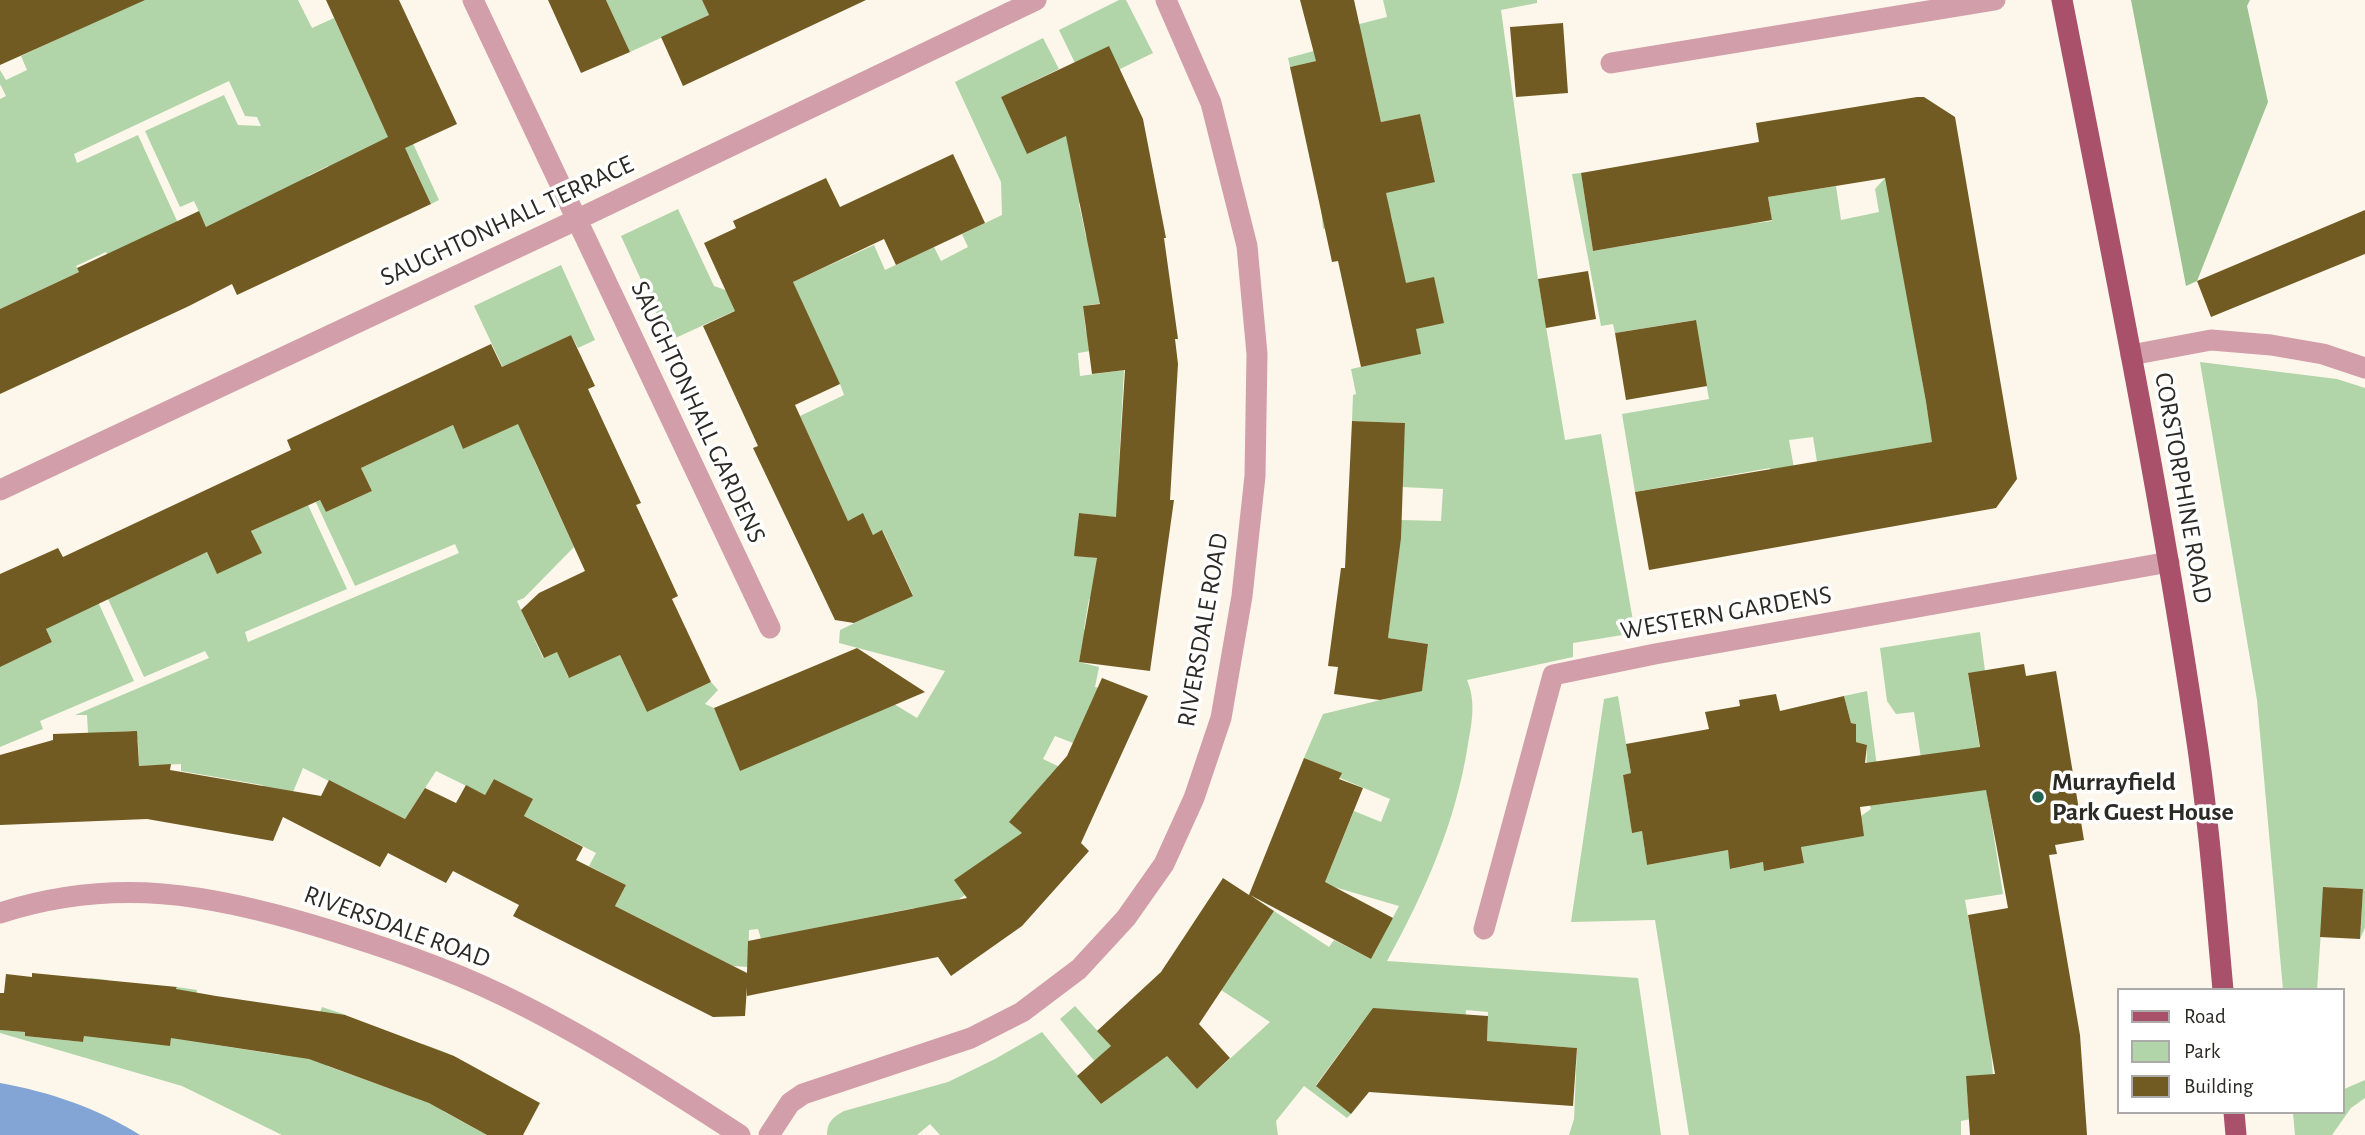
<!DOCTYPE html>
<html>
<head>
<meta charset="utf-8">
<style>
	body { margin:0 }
	#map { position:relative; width:2365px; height:1135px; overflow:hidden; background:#fcf7ea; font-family:"Alegreya Sans",sans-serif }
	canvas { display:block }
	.legend { position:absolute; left:2117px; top:988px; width:228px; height:126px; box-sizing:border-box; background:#fff; border:2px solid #abaaa8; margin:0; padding:9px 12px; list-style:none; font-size:21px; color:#2c2a25 }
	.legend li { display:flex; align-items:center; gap:14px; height:35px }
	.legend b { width:35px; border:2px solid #abaaa8 }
</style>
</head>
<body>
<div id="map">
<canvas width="2365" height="1135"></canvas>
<ul class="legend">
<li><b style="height:9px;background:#a9516a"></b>Road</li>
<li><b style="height:19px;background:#b1d5a8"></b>Park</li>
<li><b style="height:19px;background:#715b22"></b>Building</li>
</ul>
</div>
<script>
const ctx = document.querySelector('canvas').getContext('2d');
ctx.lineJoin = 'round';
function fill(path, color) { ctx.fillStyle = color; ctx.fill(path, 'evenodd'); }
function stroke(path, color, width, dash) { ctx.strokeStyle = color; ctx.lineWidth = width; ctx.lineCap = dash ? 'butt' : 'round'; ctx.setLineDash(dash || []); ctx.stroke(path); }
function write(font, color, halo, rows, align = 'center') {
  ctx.font = font + ' "Alegreya Sans",sans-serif'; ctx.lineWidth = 7; ctx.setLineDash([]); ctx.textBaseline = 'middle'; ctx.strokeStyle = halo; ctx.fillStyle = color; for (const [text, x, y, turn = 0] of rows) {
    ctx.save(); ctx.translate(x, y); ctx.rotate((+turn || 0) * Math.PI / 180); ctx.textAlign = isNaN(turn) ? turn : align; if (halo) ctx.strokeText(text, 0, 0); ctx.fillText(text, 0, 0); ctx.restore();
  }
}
fill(new Path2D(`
	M142 0H298L312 28 334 18 374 106 392 98 439 200 431 204 409 156 390 165 412 213 405 216 338 187 328 166 308 176 317 197 207 229 194 201 180 207 145 131 224 95 238 125 261 126 257 117 245 116 229 81 74 154 77 163 138 135 188 245 119 278 106 252 76 266 79 272 0 309V99L6 96 0 84V70L6 80 27 70 21 56Z
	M606 0H702L709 15 686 26 708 74 700 78 665 36 630 52Z
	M1119 0H1126L1153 53 1120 69 1075 63 1059 30Z
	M1383 0H1537V3L1501 10 1538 279 1565 440 1601 434 1635 633 1573 643V657L1467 680C1476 701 1472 722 1468 744 1456 822 1425 892 1387 961L1638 978 1661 1135H1569L1574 1119 1577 1048 1487 1041 1488 1012 1466 1010 1464 1039 1358 1028 1316 1085 1351 1114 1347 1118 1304 1086 1276 1121 1278 1135H940L930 1124 917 1135H827C827 1122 833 1117 844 1111L948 1082 995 1059 1042 1032 1101 1104 1119 1091 1060 1019 1075 1006 1134 1071 1160 1048 1197 1089 1270 1022 1221 990 1274 911 1329 947 1334 940 1371 959 1399 906 1324 884 1354 811 1381 822 1390 799 1340 778 1341 773 1304 758 1323 714 1422 690 1428 644 1388 638 1401 520 1441 521 1443 489 1402 487 1405 423 1352 421 1353 395 1356 394 1351 369 1420 354 1391 215 1323 229 1321 207 1435 181 1420 114 1381 122 1365 50 1290 67 1288 58 1332 46 1328 32 1387 17Z
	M1043 38 1059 69 1001 97 1027 153 1135 103 1079 204 1086 237 1115 232 1117 301 1083 306 1086 332 1122 346 1078 353 1080 376 1124 370 1118 482 1120 518 1079 513 1075 555 1114 561 1111 603 1089 599 1084 629 1105 633 1083 641 1079 662 1099 667 1095 687 1105 689 1073 743 1055 736 1043 759 1062 768 1010 822 1026 836 965 895 934 916 914 908 761 939 758 929 749 930 748 967 733 966 615 906 626 885 589 866 596 853 524 816 532 799 494 779 485 795 436 771 405 819 303 768 288 804 262 785 181 771V764L139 766 138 740 130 731 108 732 101 741 90 768 87 715H75L209 658 205 651 144 677 108 599 207 552 217 573 261 553 251 531 308 505 347 589 245 632 248 642 459 553 455 544 355 586 305 479 315 490 326 512 372 491 361 468 453 425 463 449 506 429 521 406 474 306 561 265 595 340 578 348 571 335 513 362 534 460 574 547 524 598 517 601 543 658 582 641 616 647 647 712 711 682 718 690 705 704 714 708 740 770 881 696 917 718 945 671 839 643 840 630 913 595 883 531 873 535 863 514 848 521 800 416 844 395 840 384 745 306 669 341 621 236 678 209 714 286 753 300 874 245 885 270 934 247 941 261 968 247 962 234 1002 215 1001 182 955 82ZM596 645 569 677H568L561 660Z
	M1581 173 1593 251 1727 228 1724 206 1746 202 1750 224 1772 221 1768 197 1836 186 1841 220 1879 212 1875 189 1886 177 1933 442 1817 462 1813 437 1789 440 1797 485 1774 489 1770 468 1635 492 1622 414 1709 399 1695 320 1615 333 1613 324 1601 326 1572 174Z
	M2200 362 2337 379 2365 388V928L2360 939 2363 889 2324 887 2317 990H2283L2257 700Z
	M94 593 134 681 40 721 43 729 0 747V637L12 661 52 642 41 618Z
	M1980 632 1985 671 1968 674 2003 894 1965 900 1990 1041 1993 1075 1966 1077 1969 1116 1996 1114 1961 1121V1135H1689L1655 920 1571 922 1604 699 1618 696 1631 773 1623 775 1632 832 1642 831 1647 865 1728 850 1731 869 1763 862 1765 871 1804 863 1801 847 1861 816 1871 809 1866 795 1867 745 1856 742V724L1851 723 1844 696 1867 691 1882 804 1927 798 1914 712 1896 714 1887 701 1880 648Z
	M90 978 108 980 102 1037 170 1045 177 987 197 990 191 1030 211 1034 210 1044 280 1055 320 1012 322 1007 346 1015 327 1066 405 1094 423 1044 447 1053 468 1064 443 1111 487 1135H282L182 1086 0 1033V1015L1 1030 25 1032V1036L83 1042Z
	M2365 1080V1098L2351 1108 2332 1135H2295L2293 1113 2342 1112V1090Z`), '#b1d5a8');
fill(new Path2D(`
	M2131 0H2250L2247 6 2268 102 2197 281 2186 286Z`), '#9cc291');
fill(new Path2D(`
	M0 1083C50 1092 97 1108 140 1135H0Z`), '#82a5d5');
fill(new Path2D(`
	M0 0H145L0 65Z
	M326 0H399L457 124 405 148 431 204 237 295 232 284 189 306 0 394V309L79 272 77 268 199 211 206 227 388 137Z
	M548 0H606L630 52 581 73Z
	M702 0H866L683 86 661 37 709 15Z
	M1300 0H1354L1381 122 1420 114 1435 182 1386 193 1406 283 1434 277 1444 323 1416 329 1421 354 1361 367 1338 261 1332 262 1290 67 1316 61Z
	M1563 23 1568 93 1516 97 1510 27Z
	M1109 46 1143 119 1166 238H1164L1178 339H1175L1178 364 1170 500H1174L1150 671 1079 662 1097 558 1074 556 1079 513 1116 517 1125 370 1092 374 1083 306 1100 304 1066 136 1027 154 1001 97Z
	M1917 97H1924L1955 117 2017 479 1996 508 1649 570 1635 492 1932 442 1926 402 1885 178 1768 197 1772 220 1593 251 1581 173 1759 142 1756 123Z
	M953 154 985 223 896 265 884 239 793 282 840 384 795 405 848 521 863 513 873 535 882 530 913 596 854 623 835 620 753 448 758 446 703 326 735 311 704 243 736 228 733 221 826 178 840 207Z
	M2365 210V254L2211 317 2197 281Z
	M1588 271 1596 319 1546 328 1538 279Z
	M1696 320 1707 386 1626 400 1615 333Z
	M571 335 595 386 588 389 641 503 636 505 678 596 672 599 711 682 647 712 620 655 569 678 557 652 544 658 521 610 539 593 585 571 518 424 463 449 453 425 361 468 372 491 326 512 320 500 251 531 262 553 217 574 207 552 46 629 52 642 0 667V574L58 548 63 557 291 450 287 440 491 344 502 367Z
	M1352 421 1405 423 1401 538 1388 638 1428 644 1422 691 1380 700 1334 694 1338 667 1328 666 1341 568H1345Z
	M857 648 925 692 740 771 714 708Z
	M2024 664 2026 676 2056 671 2084 840 2055 845 2057 854 2049 855 2080 1035 2087 1135H1970L1966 1076 1995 1074 1968 915 2008 908 1986 790 1860 807 1864 836 1801 847 1804 863 1764 871 1763 862 1730 869 1728 850 1647 865 1642 831 1632 833 1623 775 1631 773 1626 744 1709 729 1705 712 1740 706 1739 700 1776 694 1780 711 1844 696 1851 723 1856 724V742L1867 745 1865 763 1980 747 1968 673Z
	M1102 678 1148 696 1081 843 1089 851 1022 926 951 976 938 957 747 996V987L745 1016 713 1017 513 916 519 905 453 871 446 883 388 853 380 867 283 817 273 841 147 819 0 825V755L53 740V734L137 731 139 766 171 764 170 770 321 796 329 780 405 819 425 788 456 803 466 785 485 795 494 779 533 799 524 816 583 847 576 860 626 885 615 906 747 973 748 941 967 898 954 880 1022 833 1009 822 1067 756Z
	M1304 758 1342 773 1339 779 1363 788 1325 882 1393 918 1371 959 1250 895 1274 911 1199 1024 1230 1058 1197 1089 1167 1056 1101 1104 1077 1076 1111 1046 1097 1031 1161 972 1223 878 1249 895Z
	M2323 887 2363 889 2360 939 2320 937Z
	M32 973 177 987 176 989 216 996 345 1015 454 1056 540 1103 523 1135H487L429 1103 309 1059 171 1038 170 1046 84 1036 83 1042 25 1036V1032L0 1030V993H4L6 974 32 977Z
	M1373 1008 1488 1016 1487 1041 1577 1048 1573 1106 1369 1092 1351 1114 1316 1086Z`), '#715b22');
stroke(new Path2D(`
	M473 0 770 628
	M1611 63 1995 0
	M2131 355 2211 340 2271 345 2323 354 2365 368
	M0 490 576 220 1036 0
	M0 913C115 876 211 894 323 928 384 947 444 967 502 995 585 1035 663 1085 740 1135
	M1484 929 1553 675 1655 654 2169 562
	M769 1135 790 1103 803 1094 971 1038 1022 1012 1079 969 1126 918 1164 864 1194 798 1221 718 1242 596 1255 476 1257 354 1247 246 1211 103 1166 0`), '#d29eaa', 21);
stroke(new Path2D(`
	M2062 0C2109 240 2158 480 2194 722 2208 811 2215 901 2223 990
	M2234 1112 2236 1135`), '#a9516a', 21);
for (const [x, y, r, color] of [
	[2038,797,7,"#246655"]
]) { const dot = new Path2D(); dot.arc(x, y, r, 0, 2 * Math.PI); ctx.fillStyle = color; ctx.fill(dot); stroke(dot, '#fff', 2.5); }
write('26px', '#2c2a25', '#fff', [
	["SAUGHTONHALL TERRACE",507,221,-25],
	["SAUGHTONHALL GARDENS",698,412,65],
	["CORSTORPHINE ROAD",2183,488,80],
	["WESTERN GARDENS",1726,613,-10],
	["RIVERSDALE ROAD",1203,630,-80],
	["RIVERSDALE ROAD",397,927,20]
]);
write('bold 26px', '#2c2a25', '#fff', [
	["Murrayfield",2052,782],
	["Park Guest House",2052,812]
], 'left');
</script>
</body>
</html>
